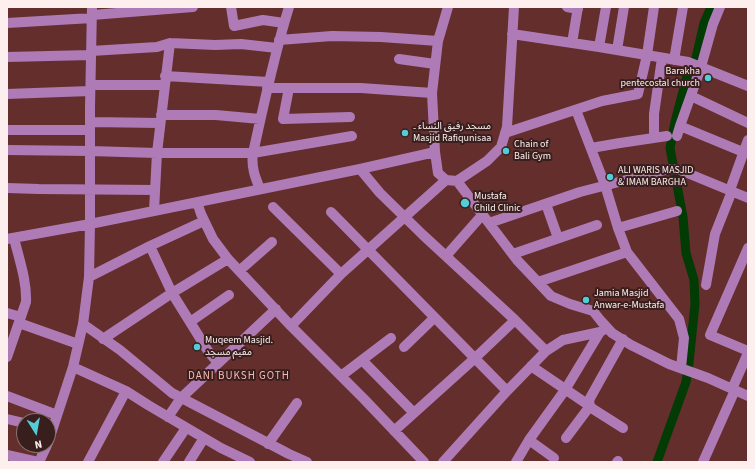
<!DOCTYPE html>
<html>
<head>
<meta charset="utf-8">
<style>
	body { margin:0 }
	#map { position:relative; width:755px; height:469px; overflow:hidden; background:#642e2d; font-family:"Source Sans 3",sans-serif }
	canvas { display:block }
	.frame { position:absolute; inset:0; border:8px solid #fdefed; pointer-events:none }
	.north { position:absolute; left:16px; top:413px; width:40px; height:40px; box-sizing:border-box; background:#381f1e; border:1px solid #877271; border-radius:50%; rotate:169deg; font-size:11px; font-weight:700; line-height:16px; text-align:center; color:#fdefed }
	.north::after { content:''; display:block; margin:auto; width:14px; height:18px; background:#52ccd6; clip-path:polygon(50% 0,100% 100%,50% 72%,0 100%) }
</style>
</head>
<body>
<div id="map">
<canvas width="755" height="469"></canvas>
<div class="frame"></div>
<div class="north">N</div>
</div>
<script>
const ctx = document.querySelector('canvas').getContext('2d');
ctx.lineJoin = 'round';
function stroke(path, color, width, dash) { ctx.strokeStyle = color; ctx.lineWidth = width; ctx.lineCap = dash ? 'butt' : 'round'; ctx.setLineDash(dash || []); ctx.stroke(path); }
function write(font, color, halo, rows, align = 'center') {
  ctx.font = font + ' "Source Sans 3","Noto Sans Arabic",sans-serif'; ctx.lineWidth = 4; ctx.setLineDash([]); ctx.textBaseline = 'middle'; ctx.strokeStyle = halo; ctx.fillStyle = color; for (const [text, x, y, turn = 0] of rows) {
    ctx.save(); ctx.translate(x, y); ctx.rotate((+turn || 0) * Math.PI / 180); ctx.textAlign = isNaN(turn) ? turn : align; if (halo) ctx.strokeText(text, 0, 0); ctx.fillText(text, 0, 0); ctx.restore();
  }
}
stroke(new Path2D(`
	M657 462 686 382 689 363 695 304 694 280 686 253 683 217 673 164 670 148 675 122 687 76 696 58 704 23 711 7`), '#023b03', 9);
stroke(new Path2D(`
	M231 7 234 26 263 20 284 23
	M448 7 438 41 432 93 435 152 438 173 446 180 457 181 517 260 551 296 570 304 593 311 601 321 612 333 631 345 669 364 708 378 748 396
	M567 7 578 9
	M92 15 193 7
	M7 23 92 18
	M512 34 599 47 688 62 748 86
	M279 40 332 36 381 37 438 41
	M572 43 578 7
	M599 47 606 7
	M617 50 624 7
	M91 51 157 47 170 43 215 45 241 44 277 48
	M7 57 91 55
	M399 59 435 64
	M674 60 683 7
	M165 76 269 82
	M91 85H164
	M267 88H361L432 93
	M289 88 283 119 350 117
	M7 94 90 91
	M691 96 748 123
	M576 110 605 185 618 228 627 252 679 319 684 338 681 368
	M161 115H216L260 119
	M90 122 160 123
	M680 126 743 152
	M7 130H90
	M505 133 602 101 638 94 647 55 654 7
	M677 136 680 126 701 67 713 24 720 7
	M654 137V114L662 58
	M591 148 620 143 667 136
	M7 150 90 151 157 153H253L352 136
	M360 169 380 193 423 235 515 320 546 351
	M457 181 487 161 501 147 507 127 514 7
	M7 188 39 189 155 190
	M260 189C255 177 251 167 253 153 264 104 274 55 289 7
	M730 190 748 140
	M197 202 201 214 213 239 228 259 291 326 364 399 424 462
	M546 204 558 238
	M273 207 341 274
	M154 211 157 153 170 43
	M331 212 507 391
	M489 223 580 192 669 169 680 170 748 198
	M618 228 677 211
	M7 239 90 224 360 169 435 152
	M150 246 172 293 208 351 218 363
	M748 248 710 335 748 351
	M513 254 597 225
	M446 256 483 214
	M239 271 272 242
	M89 277 150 246 204 221
	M538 282 627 252
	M706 285 715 234 732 191
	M7 313 21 317
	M190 322 229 295
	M19 323 78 344
	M83 324 120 350 172 393 289 454 307 462
	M291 326 341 274 446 180
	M103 339 172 293 228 259
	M623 339 589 400 590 406 593 409 623 428
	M404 347 434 318
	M7 357 26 302C27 281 19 259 14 238
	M362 360 414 413
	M531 366 590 406 566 438
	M73 367 126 391 148 405 221 448 250 462
	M341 376 391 338
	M732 389 748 353
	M7 396 57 415
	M168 417 181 398 276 309
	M7 419 24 423
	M394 431 474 359 515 320
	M529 440 554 458
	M48 443 73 367 83 324 89 277 90 224V108L92 7
	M268 444 297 403
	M7 455 38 462
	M39 462 47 445
	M88 462 126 391
	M163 462 186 428
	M189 462 204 438
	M443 462 507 391 546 351 563 340 600 332 607 328
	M516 462 529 440 565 390 600 332
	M617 462 618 461
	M703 462 735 390`), '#af7bb6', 10);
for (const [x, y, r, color] of [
	[708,78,4,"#52ccd6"],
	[405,133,4,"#52ccd6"],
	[506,151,4,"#52ccd6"],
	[610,177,4,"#52ccd6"],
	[465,203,5,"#52ccd6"],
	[586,300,4,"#52ccd6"],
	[197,347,4,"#52ccd6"]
]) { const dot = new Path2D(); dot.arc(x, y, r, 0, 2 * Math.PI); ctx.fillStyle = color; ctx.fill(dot); stroke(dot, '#381f1e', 1.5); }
write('10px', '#fdefed', '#381f1e', [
	["Barakha",700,72,"right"],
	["pentecostal church",700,84,"right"],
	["مسجد رفیق النساء ۔",413,127],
	["Masjid Rafiqunisaa",413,139],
	["Chain of",514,145],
	["Bali Gym",514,157],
	["ALI WARIS MASJID",618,171],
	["& IMAM BARGHA",618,183],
	["Mustafa",474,197],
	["Child Clinic",474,209],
	["Jamia Masjid",594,294],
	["Anwar-e-Mustafa",594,306],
	["Muqeem Masjid.",205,341],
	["مقیم مسجد",205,353]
], 'left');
ctx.letterSpacing = '1px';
write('11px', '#fab7b3', '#381f1e', [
	["DANI BUKSH GOTH",239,377]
]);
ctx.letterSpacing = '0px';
</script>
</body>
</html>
